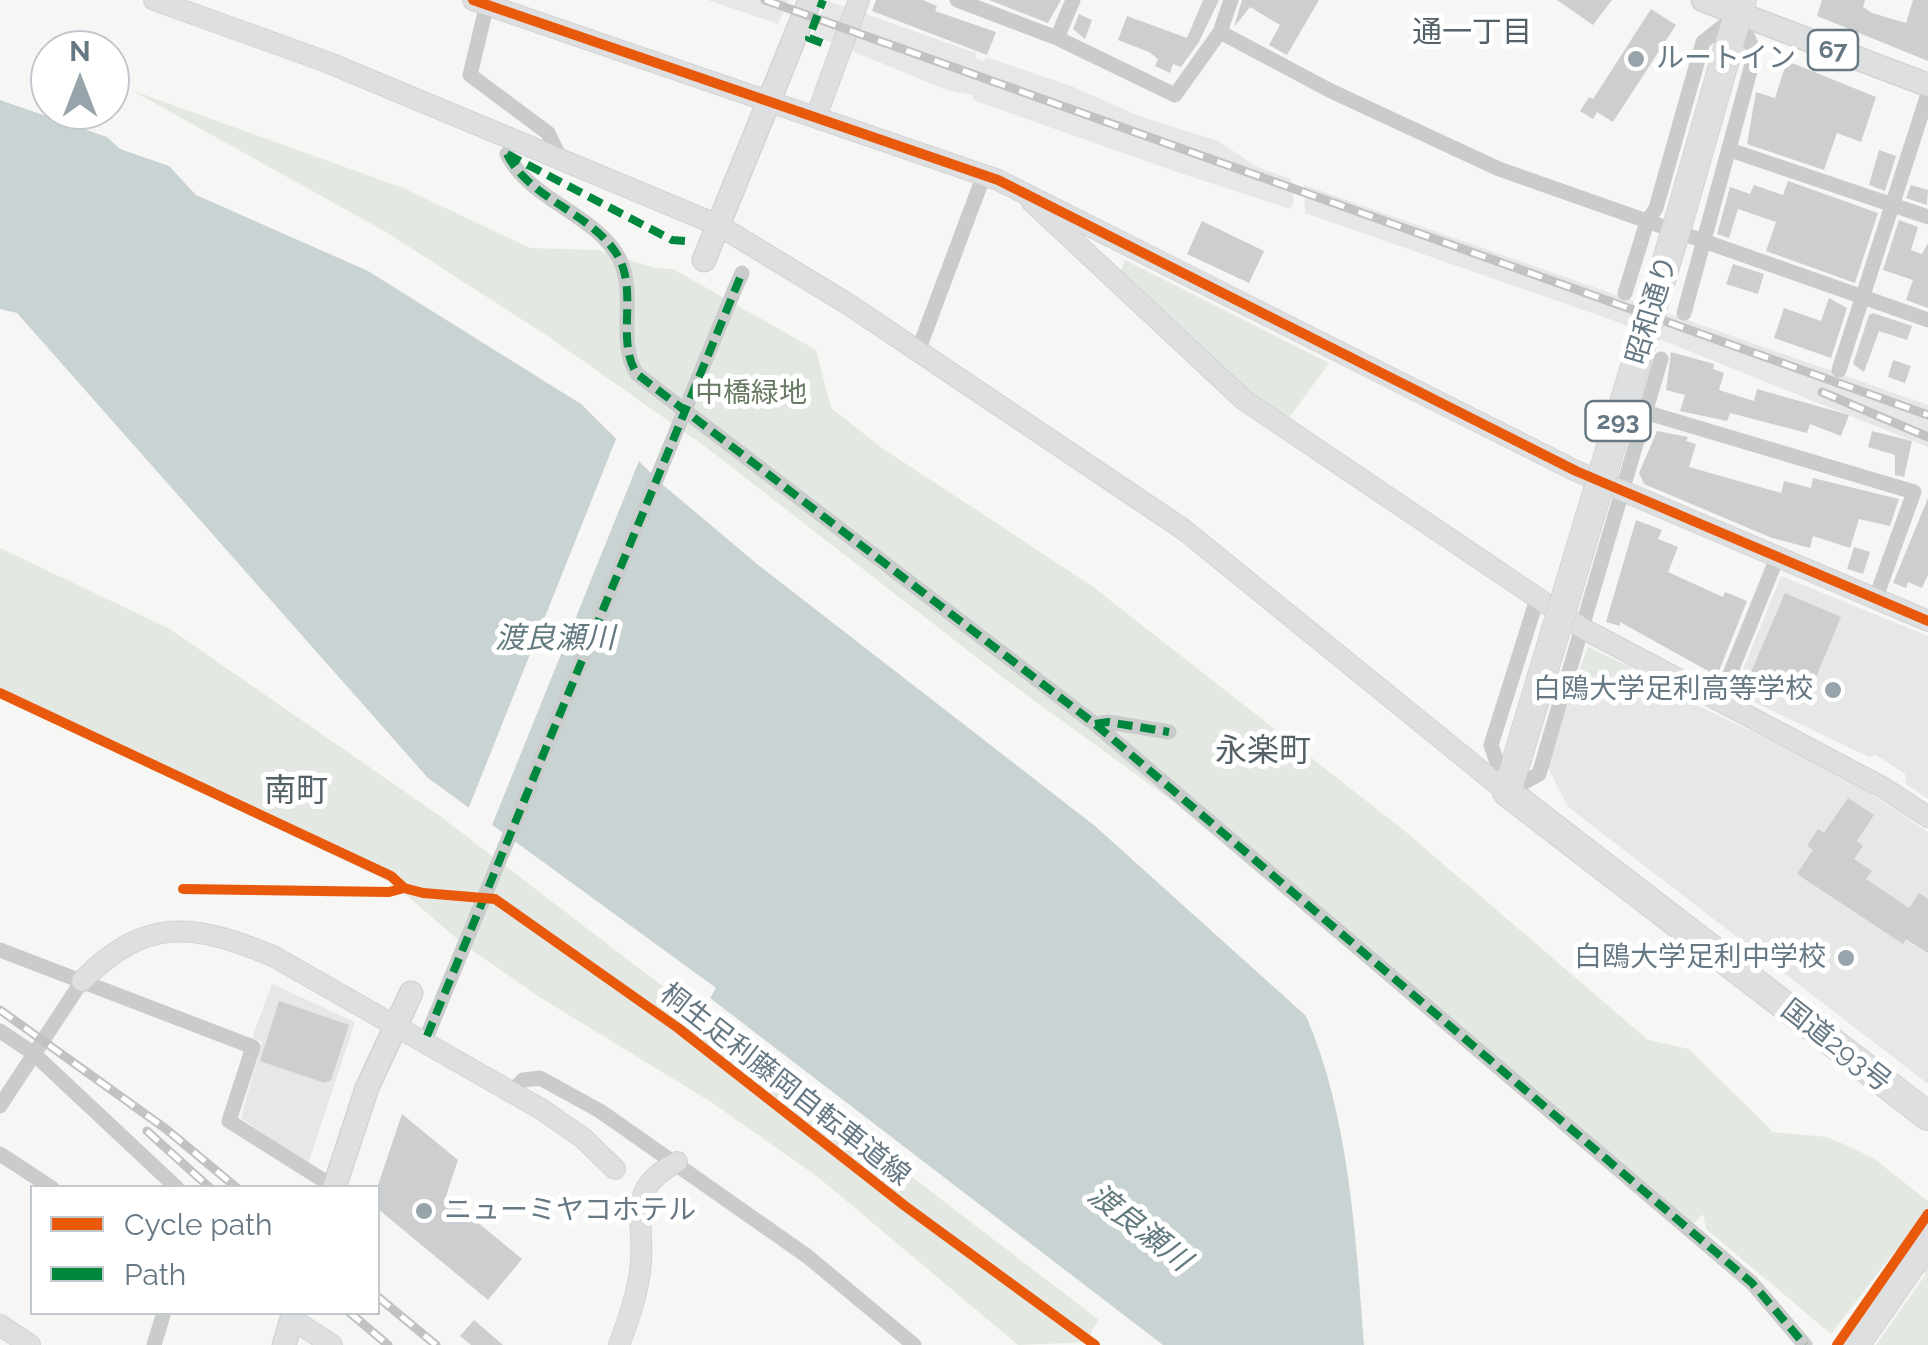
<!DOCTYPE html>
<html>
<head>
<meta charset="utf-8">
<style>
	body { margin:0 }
	#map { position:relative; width:1928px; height:1345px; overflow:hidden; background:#f6f6f4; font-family:Raleway,sans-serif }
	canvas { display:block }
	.legend { position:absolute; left:30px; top:1185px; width:350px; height:130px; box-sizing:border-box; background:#fff; border:2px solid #c2c9ce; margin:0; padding:12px 18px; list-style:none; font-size:30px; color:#667884 }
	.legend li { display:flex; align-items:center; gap:20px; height:50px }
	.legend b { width:50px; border:2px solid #c2c9ce }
	.north { position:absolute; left:30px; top:30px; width:100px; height:100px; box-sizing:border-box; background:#fff; border:2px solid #c2c9ce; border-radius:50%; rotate:0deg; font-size:28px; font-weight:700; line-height:40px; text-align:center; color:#667884 }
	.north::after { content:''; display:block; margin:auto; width:35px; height:45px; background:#98a4ab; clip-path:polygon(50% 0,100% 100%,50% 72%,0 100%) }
</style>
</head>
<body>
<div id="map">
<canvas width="1928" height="1345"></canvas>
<ul class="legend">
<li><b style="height:12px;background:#e8590c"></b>Cycle path</li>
<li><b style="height:12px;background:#00873e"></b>Path</li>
</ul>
<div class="north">N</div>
</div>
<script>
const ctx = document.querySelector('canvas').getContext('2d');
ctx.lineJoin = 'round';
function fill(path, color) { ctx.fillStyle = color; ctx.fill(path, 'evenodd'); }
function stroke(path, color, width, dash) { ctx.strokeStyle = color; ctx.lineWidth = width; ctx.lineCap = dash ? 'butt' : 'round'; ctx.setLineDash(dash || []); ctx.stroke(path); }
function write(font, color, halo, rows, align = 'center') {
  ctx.font = font + ' Raleway,"Noto Sans JP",sans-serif'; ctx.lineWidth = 10; ctx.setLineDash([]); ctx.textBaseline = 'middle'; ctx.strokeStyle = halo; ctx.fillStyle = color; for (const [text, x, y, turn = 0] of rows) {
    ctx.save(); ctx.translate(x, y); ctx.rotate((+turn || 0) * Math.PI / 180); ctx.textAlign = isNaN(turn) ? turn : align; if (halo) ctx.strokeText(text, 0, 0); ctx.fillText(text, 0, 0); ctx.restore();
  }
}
fill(new Path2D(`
	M708 0H788L778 24Z
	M826 0 976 53 975 58 984 62 986 57 1071 86 1139 116 1218 141 1259 168 1291 179 1294 202 1290 209 1171 170 973 100V95L947 90 813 35Z
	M1304 185 1928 405V447L1612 320 1305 213Z
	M1781 576 1928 636V799L1906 784 1905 774 1876 755 1869 757 1741 696 1737 684Z
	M1645 680 1846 777 1928 832V1084L1568 807 1548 768 1573 687Z
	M272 984 355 1022 308 1164 241 1118 262 1042 252 1038Z`), '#e6e7e7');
fill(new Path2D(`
	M131 90 403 188 530 248 598 250 655 268 673 269 816 350 831 408 882 448 1092 586 1401 828 1648 1040 1689 1049 1773 1132 1827 1137 1848 1146 1873 1158 1928 1201V1345H1876L1926 1274 1895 1251 1831 1334 1706 1229 1703 1214 1685 1233 1171 800 1002 677 707 448 549 337 386 232Z
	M1125 260 1329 363 1287 421 1240 387 1120 273Z
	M0 548 170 629 440 816 1099 1320 1091 1332V1342L1018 1345 818 1177 711 1102 541 998 463 944 392 883 0 698Z
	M1588 647 1631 667 1634 676 1645 680 1573 687Z`), '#e4e8e2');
fill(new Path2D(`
	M0 100 107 137 120 149 169 166 196 195 368 271 581 404 662 484 757 564 1095 826 1306 1016C1349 1114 1356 1239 1364 1345H1163L710 998 716 988 428 778 17 313 0 309Z`), '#cad3d4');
fill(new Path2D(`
	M618 434 641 456 490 830 467 812Z`), '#f6f6f4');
fill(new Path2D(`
	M876 0H923L937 6 935 11 996 32 987 55 872 11Z
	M989 0H1061L1048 23Z
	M1203 0H1219L1199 42 1181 67 1173 64 1170 73 1155 66 1158 59 1149 52 1118 40 1127 16 1187 38Z
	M1242 0H1319L1287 55 1269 45 1280 25 1250 7 1234 27Z
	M1557 0H1612L1593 25Z
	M1822 0H1865L1863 7 1872 13 1906 23 1913 0H1928V61L1817 16Z
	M1651 9 1676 25 1613 122 1597 112 1593 119 1580 111 1589 97 1593 99Z
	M1079 14 1092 20 1085 39 1073 29Z
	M1787 61 1876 97 1861 142 1837 133 1824 170 1747 144 1756 92 1775 98Z
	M1879 150 1896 156 1885 191 1869 185Z
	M1788 181 1878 213 1855 283 1766 251 1776 222 1738 209 1729 238 1717 234 1730 187 1750 194 1754 185 1783 195Z
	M1911 185 1928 190 1927 205 1906 198Z
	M1899 220 1918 227 1911 250 1922 254 1928 243V308L1906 300 1913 280 1883 270Z
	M1202 221 1264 251 1249 283 1187 254Z
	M1733 264 1764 274 1758 294 1726 284Z
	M1829 298 1847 308 1831 358 1774 338 1784 308 1821 321Z
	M1873 313 1912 326 1907 340 1879 331 1864 372 1853 364 1869 315Z
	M1671 352 1714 364 1713 369 1724 373 1719 390 1754 401 1757 389 1849 415 1841 436 1810 424 1807 433 1730 413 1727 421 1680 411 1685 395 1666 390Z
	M1893 360 1911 366 1905 383 1888 377Z
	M1657 431 1688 437 1686 441 1696 444 1689 467 1781 493 1784 481 1811 488 1813 478 1899 499 1890 526 1859 519 1850 548 1813 536 1810 548 1772 538 1644 484 1639 473Z
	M1872 431 1912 441 1904 477 1895 475V455L1868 447Z
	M1928 498V575L1922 588 1908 582 1906 588 1893 583Z
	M1636 520 1662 530 1658 539 1678 547 1668 572 1723 597 1725 592 1747 601 1717 676 1620 622V626L1606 622Z
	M1854 547 1870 552 1863 574 1847 569Z
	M1785 593 1841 617 1806 701 1749 677Z
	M1848 798 1874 815 1857 841 1863 846 1854 859 1872 871 1866 879 1909 908 1919 893 1928 899V953L1906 939 1903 944 1797 874 1813 850 1807 846 1818 829 1824 833Z
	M279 1001 349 1025 331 1080 325 1083 260 1061Z
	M402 1114 458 1160 446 1196 522 1259 488 1300 378 1209V1185Z
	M474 1320 503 1345H471L460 1336Z`), '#cdcecf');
const secondary = new Path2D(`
	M154 0 327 62 718 225 848 304 1183 529 1507 792
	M473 0 998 180 1576 471 1928 621
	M816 117 859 0
	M1032 202 1244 400 1582 628 1884 788 1928 817
	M82 981C146 916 193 923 273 956L541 1109 583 1138 615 1169
	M292 1319 332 1345
	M0 1325 30 1345
	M619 1345C629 1318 639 1290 641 1262 644 1215 626 1189 677 1162`);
const primary = new Path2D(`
	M1703 0 1928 85
	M704 260 810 0
	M334 1188 367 1088 411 993
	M284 1345 294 1312`);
const highway = new Path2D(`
	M1682 210 1742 0
	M1555 633 1507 792 1928 1116
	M1855 1345 1928 1240`);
stroke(secondary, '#d2d3d4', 22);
stroke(primary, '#d3d3d3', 25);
stroke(highway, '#d2d3d3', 30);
stroke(new Path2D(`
	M957 0 1057 38 1175 95 1220 32 1231 0
	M487 4 470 75 548 133 559 156
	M1220 32 1331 91 1499 169 1928 320
	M1057 38 1073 0
	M1730 150 1928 217
	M507 154C530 201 597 214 620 260 637 296 616 342 637 374L1095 724 1752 1283 1805 1345
	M734 291 742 273
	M1625 293 1647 222 1656 208 1703 42 1737 15 1755 53 1684 313
	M918 351 984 175
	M1839 370 1928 94
	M1648 413 1914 492 1875 600
	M1537 599 1491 745 1507 792 1539 774 1661 359
	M1719 701 1777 558
	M1095 724 1108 722 1169 732
	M0 950 253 1047 229 1121 334 1187
	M0 1031 33 1053 177 1188
	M427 1036 436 1014
	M510 1093 523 1080 540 1078 600 1111 807 1256 914 1345
	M0 1106 82 981
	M0 1154 52 1188
	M154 1345 164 1312`), '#cacccc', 15);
stroke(secondary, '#dedfe0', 20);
stroke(primary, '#dedfe0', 22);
stroke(highway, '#dedfe0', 28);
const rail = new Path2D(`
	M765 0 1928 415
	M1822 392 1928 437
	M0 1010 166 1129 237 1188
	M147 1131 210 1188
	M378 1297 436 1345
	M349 1312 388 1345`);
stroke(rail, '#c0c2c3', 9);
stroke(rail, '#fff', 5, [15]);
const highwayBridge = new Path2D(`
	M1555 633 1682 210`);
stroke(highwayBridge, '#d2d3d3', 30, []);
stroke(new Path2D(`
	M436 1014 734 291`), '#cacccc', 15);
stroke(highwayBridge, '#dedfe0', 28);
stroke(new Path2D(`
	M822 43 809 38 823 0
	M507 154C530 201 597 214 620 260 637 296 616 342 637 374L1095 724 1752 1283 1805 1345
	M507 154 672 240 686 241
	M1095 724 1108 722 1169 732
	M427 1036 742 273`), '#00873e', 8, [15, 8]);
stroke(new Path2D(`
	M473 0 998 180 1576 471 1928 621
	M0 693 391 876 404 888 423 893 495 899 678 1028 905 1206 1095 1345
	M183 889 389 892 404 888
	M1837 1345 1928 1214`), '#e8590c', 10);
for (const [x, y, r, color] of [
	[1636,59,10,"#98a4ab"],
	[1833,690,10,"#98a4ab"],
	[1846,958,10,"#98a4ab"],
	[424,1211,10,"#98a4ab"]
]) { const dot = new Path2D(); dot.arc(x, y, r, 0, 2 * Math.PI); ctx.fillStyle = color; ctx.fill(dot); stroke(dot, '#fff', 4); }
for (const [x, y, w] of [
	[1833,50,50],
	[1618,421,65]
]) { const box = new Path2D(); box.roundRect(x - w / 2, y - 20, w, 40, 8); ctx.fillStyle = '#fff'; ctx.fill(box); stroke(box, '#667884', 2.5); }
write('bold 25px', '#667884', null, [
	["67",1833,50],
	["293",1618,421]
]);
write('28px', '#667884', '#fff', [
	["ルートイン",1656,59],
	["白鴎大学足利高等学校",1813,690,"right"],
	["白鴎大学足利中学校",1826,958,"right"],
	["ニューミヤコホテル",444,1211]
], 'left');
write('28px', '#667884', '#fff', [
	["昭和通り",1652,310,-73],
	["国道293号",1836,1046,38],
	["桐生足利藤岡自転車道線",785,1085,38]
]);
write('28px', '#6a7b65', '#fff', [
	["中橋緑地",751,394]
]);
write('30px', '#546169', '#fff', [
	["通一丁目",1472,33]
]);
write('italic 30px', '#627a80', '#fff', [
	["渡良瀬川",555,639],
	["渡良瀬川",1139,1228,38]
]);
write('32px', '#546169', '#fff', [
	["永楽町",1263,751],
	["南町",296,791]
]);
</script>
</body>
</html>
